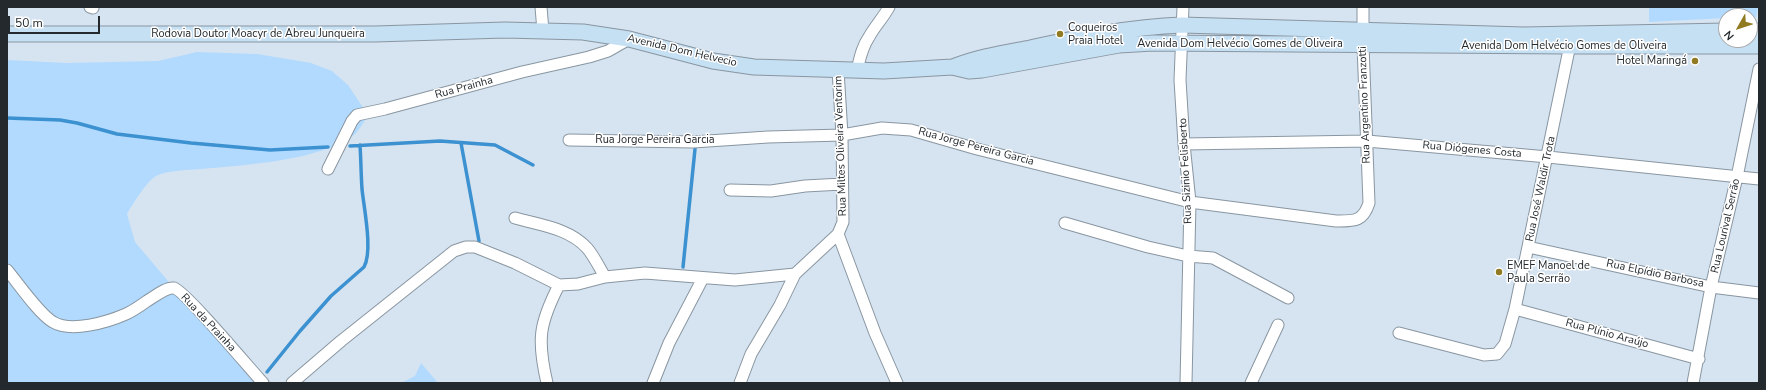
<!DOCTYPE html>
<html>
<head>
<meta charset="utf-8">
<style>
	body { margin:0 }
	#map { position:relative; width:1766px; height:390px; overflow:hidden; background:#d6e4f1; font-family:"Nunito Sans",sans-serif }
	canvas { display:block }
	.frame { position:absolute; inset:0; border:8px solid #23292d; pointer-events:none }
	.north { position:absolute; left:1718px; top:8px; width:40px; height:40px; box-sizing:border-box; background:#fff; border:1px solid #a7a9ab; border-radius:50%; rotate:231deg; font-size:11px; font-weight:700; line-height:16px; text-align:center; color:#23292d }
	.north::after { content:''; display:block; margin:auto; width:14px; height:18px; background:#917b22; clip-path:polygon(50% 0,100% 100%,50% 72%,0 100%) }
	.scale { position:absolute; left:8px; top:16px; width:92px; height:18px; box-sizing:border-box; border:2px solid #23292d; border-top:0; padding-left:5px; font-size:12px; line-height:14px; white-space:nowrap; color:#23292d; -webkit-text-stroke:3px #fff; paint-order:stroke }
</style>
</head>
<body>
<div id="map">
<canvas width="1766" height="390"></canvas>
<div class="frame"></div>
<div class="north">N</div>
<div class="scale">50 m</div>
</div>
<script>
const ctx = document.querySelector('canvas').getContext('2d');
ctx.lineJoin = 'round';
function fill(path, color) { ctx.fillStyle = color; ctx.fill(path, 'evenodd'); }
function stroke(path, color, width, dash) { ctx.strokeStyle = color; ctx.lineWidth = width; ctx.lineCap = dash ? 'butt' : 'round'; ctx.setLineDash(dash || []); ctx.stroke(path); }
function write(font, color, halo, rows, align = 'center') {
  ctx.font = font + ' "Nunito Sans",sans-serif'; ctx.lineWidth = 3; ctx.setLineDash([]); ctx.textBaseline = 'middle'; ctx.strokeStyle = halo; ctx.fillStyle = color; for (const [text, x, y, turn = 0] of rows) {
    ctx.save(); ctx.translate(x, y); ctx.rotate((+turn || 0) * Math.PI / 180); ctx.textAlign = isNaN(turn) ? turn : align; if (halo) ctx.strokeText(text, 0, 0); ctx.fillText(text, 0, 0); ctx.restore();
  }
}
fill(new Path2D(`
	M1649 7H1758L1756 17 1726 16V18L1649 22Z
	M197 52 257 54 311 63 332 71 348 85 368 115C364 121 360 130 354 135 319 161 245 165 201 169 189 170 168 170 156 176 147 181 132 205 127 214L135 242 254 383H7V60L67 63 158 61Z
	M421 363 438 383H401L415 376Z`), '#b1dafe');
stroke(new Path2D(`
	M7 118 60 120 77 123 117 134 191 143 270 150 328 147
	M461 143 479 241
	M350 146 440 141 495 145 533 165
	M683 267 695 149
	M267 372 300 331 331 296 364 267C373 251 364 209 362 189 361 175 361 160 360 145`), '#3c91d1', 3.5);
const street = new Path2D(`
	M90 7 93 8
	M541 7 543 31
	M1183 7 1180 80 1184 144 1190 202 1186 383
	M857 70C860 58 862 47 869 37 875 26 883 18 889 7
	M569 140 693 142 768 137 842 135 882 128 911 130 977 149 1190 202 1336 221C1354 221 1363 222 1369 203L1363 45V7
	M1184 144 1367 141 1548 157 1759 179
	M328 169 352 121 357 115 385 109 522 72 589 57 608 51 629 39
	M730 190 771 191 805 186 842 184
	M515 218C539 225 569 228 587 248 594 256 599 267 605 277
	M1065 223 1148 247 1188 256 1213 258 1288 298
	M838 234 875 333 897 383
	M1528 247 1711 287 1759 293
	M7 270C18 283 39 314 53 322 71 333 108 322 126 314 133 311 140 306 147 301 154 297 166 287 174 288 184 290 251 370 263 383
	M1515 309 1699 359
	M1399 333 1484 355 1497 354 1505 344 1515 309 1571 40
	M292 383 341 341 454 251 466 247H475L515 263 559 285
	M547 383C537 340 539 324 559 285L578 284 605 277 645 273 735 280 795 274
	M653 383 669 343 703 278
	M740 383 751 354 780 305 795 274 838 234 843 222 842 135 838 70
	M1251 383 1278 325
	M1693 383 1711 287 1737 177 1759 69`);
const secondary = new Path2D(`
	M1750 31H1759
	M7 34H375L505 30 583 32 629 39 713 61 754 67 884 71 952 67 969 71 982 70 1119 45 1153 43 1570 46H1759
	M953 67C978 57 1004 53 1030 48 1080 37 1130 27 1182 25L1524 35 1726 31`);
stroke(street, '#8996a1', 13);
stroke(secondary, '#8996a1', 17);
stroke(street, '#fff', 11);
stroke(secondary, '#c5dff3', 15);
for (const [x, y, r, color] of [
	[1060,34,4,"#917b22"],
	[1695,61,4,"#917b22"],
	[1499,272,4,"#917b22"]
]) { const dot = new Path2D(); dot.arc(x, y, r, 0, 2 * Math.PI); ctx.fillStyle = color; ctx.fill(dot); stroke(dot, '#fff', 1.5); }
write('11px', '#23292d', '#fff', [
	["Coqueiros",1068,28],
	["Praia Hotel",1068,41],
	["Hotel Maringá",1687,61,"right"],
	["EMEF Manoel de",1507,266],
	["Paula Serrão",1507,279]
], 'left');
write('11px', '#23292d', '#fff', [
	["Rodovia Doutor Moacyr de Abreu Junqueira",258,34],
	["Avenida Dom Helvécio Gomes de Oliveira",1240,44],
	["Avenida Dom Helvécio Gomes de Oliveira",1564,46],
	["Avenida Dom Helvecio",682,51,13],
	["Rua Prainha",464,88,-15],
	["Rua Argentino Franzotti",1365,105,-92],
	["Rua Jorge Pereira Garcia",655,140],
	["Rua Miltes Oliveira Ventorim",841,146,-92],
	["Rua Jorge Pereira Garcia",976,147,15],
	["Rua Diógenes Costa",1472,150,5],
	["Rua Sizinio Felisberto",1186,171,-93],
	["Rua José Waldir Trota",1541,189,-78],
	["Rua Lourival Serrão",1726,226,-77],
	["Rua Elpídio Barbosa",1655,274,12],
	["Rua da Prainha",208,323,47],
	["Rua Plínio Araújo",1607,334,15]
]);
</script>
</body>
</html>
